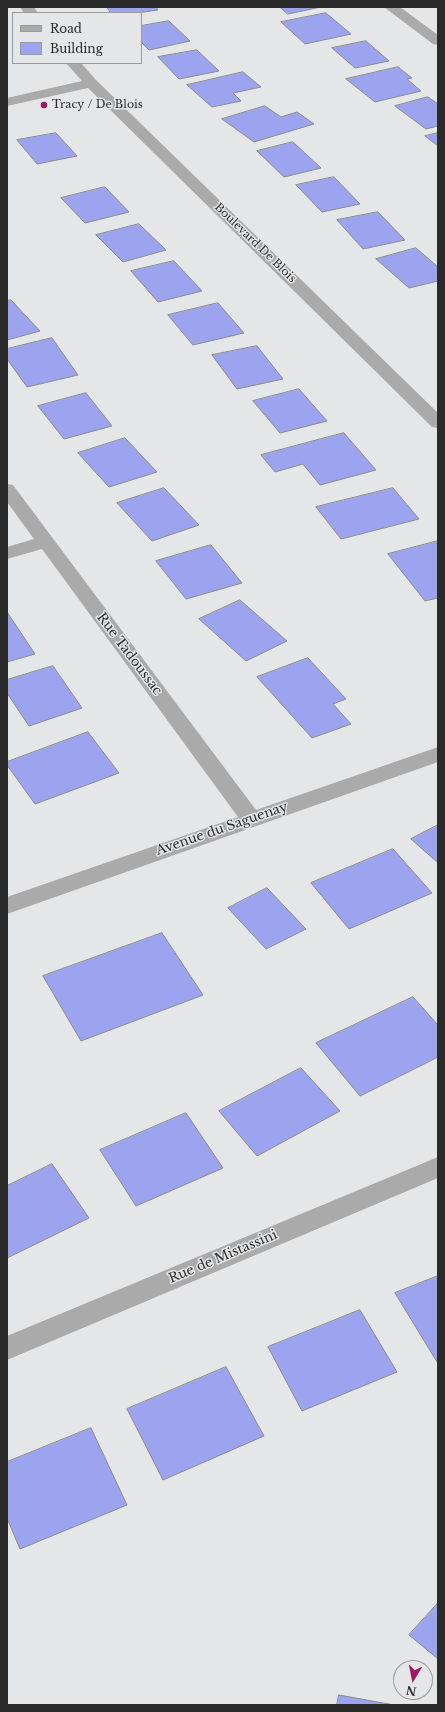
<!DOCTYPE html>
<html>
<head>
<meta charset="utf-8">
<style>
	body { margin:0 }
	#map { position:relative; width:445px; height:1712px; overflow:hidden; background:#e5e6e7; font-family:"Libre Baskerville",serif }
	canvas { display:block }
	.frame { position:absolute; inset:0; border:8px solid #2a2a2b; pointer-events:none }
	.legend { position:absolute; left:12px; top:12px; width:130px; height:52px; box-sizing:border-box; background:#e5e6e7; border:1px solid #9a9b9c; margin:0; padding:5px 7px; list-style:none; font-size:12px; color:#2a2a2b }
	.legend li { display:flex; align-items:center; gap:8px; height:20px }
	.legend b { width:20px; border:1px solid #9a9b9c }
	.north { position:absolute; left:393px; top:1660px; width:40px; height:40px; box-sizing:border-box; background:#e5e6e7; border:1px solid #9a9b9c; border-radius:50%; rotate:190deg; font-size:11px; font-weight:700; line-height:16px; text-align:center; color:#2a2a2b }
	.north::after { content:''; display:block; margin:auto; width:14px; height:18px; background:#a3175d; clip-path:polygon(50% 0,100% 100%,50% 72%,0 100%) }
</style>
</head>
<body>
<div id="map">
<canvas width="445" height="1712"></canvas>
<div class="frame"></div>
<ul class="legend">
<li><b style="height:5px;background:#abaaab"></b>Road</li>
<li><b style="height:11px;background:#9ca4ef"></b>Building</li>
</ul>
<div class="north">N</div>
</div>
<script>
const ctx = document.querySelector('canvas').getContext('2d');
ctx.lineJoin = 'round';
function fill(path, color) { ctx.fillStyle = color; ctx.fill(path, 'evenodd'); }
function stroke(path, color, width, dash) { ctx.strokeStyle = color; ctx.lineWidth = width; ctx.lineCap = dash ? 'butt' : 'round'; ctx.setLineDash(dash || []); ctx.stroke(path); }
function write(font, color, halo, rows, align = 'center') {
  ctx.font = font + ' "Libre Baskerville",serif'; ctx.lineWidth = 3; ctx.setLineDash([]); ctx.textBaseline = 'middle'; ctx.strokeStyle = halo; ctx.fillStyle = color; for (const [text, x, y, turn = 0] of rows) {
    ctx.save(); ctx.translate(x, y); ctx.rotate((+turn || 0) * Math.PI / 180); ctx.textAlign = isNaN(turn) ? turn : align; if (halo) ctx.strokeText(text, 0, 0); ctx.fillText(text, 0, 0); ctx.restore();
  }
}
const building = new Path2D(`
	M107 7H156L158 10 137 13H111Z
	M280 7H321L288 14Z
	M326 13 351 34 305 44 281 22Z
	M169 21 190 41 149 50 141 42V26Z
	M366 41 389 61 355 68 332 48Z
	M197 50 219 71 179 79 158 57Z
	M398 67 412 78 407 79 421 91 375 102 346 79Z
	M243 72 261 87 233 93 241 101 212 107 187 85Z
	M428 97 438 104V126L426 129 395 106Z
	M265 106 281 117 297 112 314 124 254 142 222 119Z
	M56 133 77 156 37 164 17 140Z
	M438 133V146L425 136Z
	M293 142 321 168 284 177 257 151Z
	M334 177 360 204 322 212 296 185Z
	M105 187 129 212 85 223 61 198Z
	M378 212 405 240 363 249 337 220Z
	M139 224 166 250 123 262 96 235Z
	M416 248 438 267V281L409 288 376 259Z
	M174 261 202 291 158 302 131 271Z
	M11 300 40 331 7 340V301Z
	M218 303 244 333 193 345 168 315Z
	M52 338 78 375 27 387 7 359V349Z
	M257 346 283 379 237 389 212 355Z
	M299 389 327 421 280 433 253 401Z
	M86 393 112 426 64 439 38 406Z
	M344 433 376 470 320 485 303 464 275 472 261 455Z
	M125 438 157 472 109 487 78 453Z
	M164 488 199 525 152 541 117 503Z
	M393 488 419 519 341 539 316 507Z
	M438 541V598L425 601 388 554Z
	M211 545 242 583 186 599 156 561Z
	M240 600 287 641 246 661 199 619Z
	M7 612 35 654 7 662Z
	M308 658 346 699 333 704 351 724 312 738 257 677Z
	M53 666 82 708 29 726 7 693V680Z
	M88 732 119 773 35 804 7 765V762Z
	M438 825V863L411 839Z
	M393 849 432 893 349 929 311 883Z
	M267 888 306 929 266 949 228 908Z
	M162 933 203 995 81 1041 43 976Z
	M413 997 438 1025V1057L360 1096 316 1043Z
	M301 1068 340 1111 257 1156 219 1111Z
	M186 1113 223 1168 136 1206 100 1150Z
	M52 1164 89 1218 7 1258V1186Z
	M438 1276V1362H437L395 1293Z
	M360 1310 397 1372 302 1411 268 1347Z
	M226 1367 264 1436 163 1480 127 1409Z
	M91 1428 127 1505 20 1549 7 1518V1462Z
	M438 1603V1659L409 1635Z
	M339 1695 394 1705H337Z`);
fill(building, '#9ca4ef');
stroke(building, '#8a8b8c', 1);
fill(new Path2D(`
	M20 7H34L38 13H24Z
	M384 7H400L438 35V45L433 44Z
	M66 63H81L96 80 438 413V428L432 427 88 88 7 106V98L82 81Z
	M7 484 13 485 256 810 438 747V762L7 914V897L238 817 42 549 7 559V547L34 539 7 502Z
	M438 1157V1178L7 1360V1336Z`), '#abaaab');
for (const [x, y, r, color] of [
	[44,105,4,"#a3175d"]
]) { const dot = new Path2D(); dot.arc(x, y, r, 0, 2 * Math.PI); ctx.fillStyle = color; ctx.fill(dot); stroke(dot, '#e5e6e7', 1.5); }
write('11px', '#2a2a2b', '#e5e6e7', [
	["Tracy / De Blois",52,105]
], 'left');
write('11px', '#2a2a2b', '#e5e6e7', [
	["Boulevard De Blois",255,243,44]
]);
write('13px', '#2a2a2b', '#e5e6e7', [
	["Rue Tadoussac",129,654,53],
	["Avenue du Saguenay",222,829,-19],
	["Rue de Mistassini",223,1257,-23]
]);
</script>
</body>
</html>
